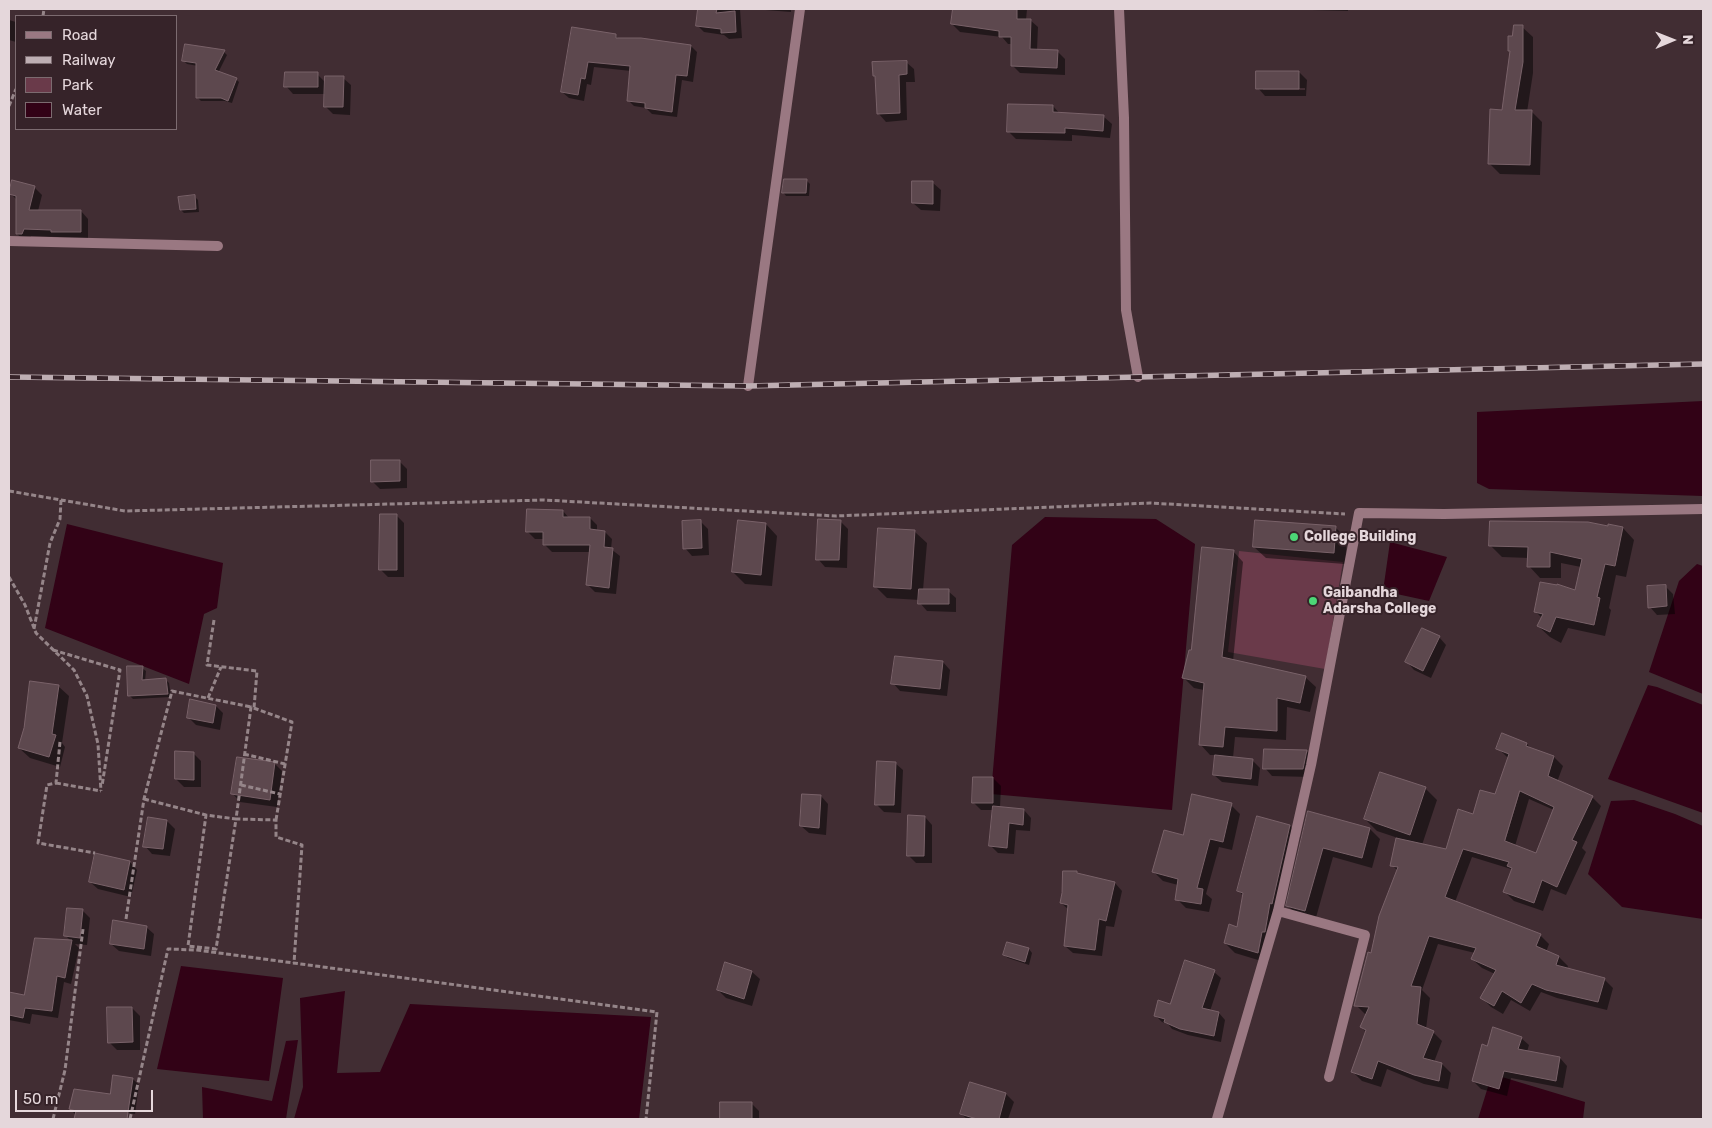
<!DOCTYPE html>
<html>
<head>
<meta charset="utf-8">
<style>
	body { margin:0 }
	#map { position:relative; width:1712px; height:1128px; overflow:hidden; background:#412d33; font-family:Rubik,sans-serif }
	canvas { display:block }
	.frame { position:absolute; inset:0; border:10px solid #e5d7db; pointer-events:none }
	.legend { position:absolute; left:15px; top:15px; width:162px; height:115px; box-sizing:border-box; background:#362329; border:1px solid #7c6b70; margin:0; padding:6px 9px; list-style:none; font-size:15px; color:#e5d7db }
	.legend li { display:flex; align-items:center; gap:10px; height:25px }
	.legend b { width:25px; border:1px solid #7c6b70 }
	.north { position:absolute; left:1647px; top:15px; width:50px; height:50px; -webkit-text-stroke:4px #362329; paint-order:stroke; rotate:89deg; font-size:14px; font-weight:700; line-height:20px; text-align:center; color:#e5d7db }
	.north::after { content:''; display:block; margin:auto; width:18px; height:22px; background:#e5d7db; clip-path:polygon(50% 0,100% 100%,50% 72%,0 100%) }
	.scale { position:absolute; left:15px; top:1090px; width:138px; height:22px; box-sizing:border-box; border:2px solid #e5d7db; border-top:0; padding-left:6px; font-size:15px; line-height:18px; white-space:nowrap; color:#e5d7db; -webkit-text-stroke:4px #362329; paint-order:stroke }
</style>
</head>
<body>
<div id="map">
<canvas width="1712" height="1128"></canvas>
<div class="frame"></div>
<ul class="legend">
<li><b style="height:6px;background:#9a7882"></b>Road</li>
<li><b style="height:6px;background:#beaeb3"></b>Railway</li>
<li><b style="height:14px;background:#6a3a4a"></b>Park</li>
<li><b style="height:14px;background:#320216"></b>Water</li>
</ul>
<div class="north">N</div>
<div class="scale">50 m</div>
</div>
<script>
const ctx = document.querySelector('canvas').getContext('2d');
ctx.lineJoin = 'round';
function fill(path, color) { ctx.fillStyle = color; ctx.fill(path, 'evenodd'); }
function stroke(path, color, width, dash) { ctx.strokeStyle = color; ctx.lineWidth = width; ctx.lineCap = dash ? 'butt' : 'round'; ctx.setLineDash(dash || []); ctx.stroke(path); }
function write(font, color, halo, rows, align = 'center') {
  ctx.font = font + ' Rubik,sans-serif'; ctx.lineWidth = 4; ctx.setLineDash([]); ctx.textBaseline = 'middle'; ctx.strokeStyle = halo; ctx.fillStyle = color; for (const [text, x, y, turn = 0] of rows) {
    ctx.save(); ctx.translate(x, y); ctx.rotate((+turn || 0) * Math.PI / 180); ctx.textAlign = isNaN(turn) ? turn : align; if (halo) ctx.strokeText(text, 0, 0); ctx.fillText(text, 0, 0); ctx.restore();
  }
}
fill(new Path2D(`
	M1239 551 1343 562 1325 669 1228 652Z`), '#6a3a4a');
fill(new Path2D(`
	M1703 401V496L1489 489 1477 483V412Z
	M1045 517 1156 519 1195 544 1172 810 991 794 1012 545Z
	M67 524 223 563 217 608 204 614 189 684 45 628Z
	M1390 542 1447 557 1429 601 1383 591Z
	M1697 564 1703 566V694L1649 672 1679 581Z
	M1648 685 1657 687 1703 705V813L1608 779Z
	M1634 800 1675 814 1703 826V919L1622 907 1588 874 1611 801Z
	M181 966 283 978 269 1081 157 1069Z
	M345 991 337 1073 380 1072 410 1004 651 1017 639 1119H294L303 1087 300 998Z
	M298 1040 286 1119H203L202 1087 272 1101 286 1041Z
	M1492 1074 1585 1102 1583 1119H1478Z`), '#320216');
fill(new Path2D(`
	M700 9H740L742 38 729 39 724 35 704 32 698 26Z
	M753 9H791V12Z
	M954 9H1027L1026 20H1030L1038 27 1037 50 1057 51 1065 59V75L1020 73 1012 65V44H1008L1002 37 960 32 952 24Z
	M1310 9H1348V11L1312 10Z
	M9 20 16 22V42L9 40Z
	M1522 27 1533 37V73L1527 112H1532L1542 122 1540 175 1500 174 1489 163 1503 111 1511 53 1509 51 1514 37Z
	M573 29 616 36 619 39 691 46 697 52 693 82 682 80 677 117 652 114 646 108 634 106 628 100 631 71 594 67 591 85 587 84 584 101 569 98 562 92Z
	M224 52 227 55 218 73 236 79 239 82 232 103 225 101H201L197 97 198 66 187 64 184 61Z
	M906 62 914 69 915 82H906L907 120 886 122 879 114 877 78 874 76Z
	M1299 72 1307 80 1306 96H1265L1258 88ZM1263 88H1305V90H1263Z
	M317 74 326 83 343 78 351 85 350 115 333 114 325 106 326 94H293L286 86Z
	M1053 106 1060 114 1104 117 1112 124 1110 138 1072 135V141L1016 139 1009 132Z
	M806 180 810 184 809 196H786L783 192Z
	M933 183 941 190 940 211 921 210 913 203Z
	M34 187 42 195 38 211H81L88 219V239H60L58 237 31 236 30 242 25 241 17 234 18 201 10 193Z
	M194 196 198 200 199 212 184 213 181 210Z
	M399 461 407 469V488L380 489 372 481Z
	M563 511 569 518H590L597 525V531L605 532 612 539 611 549 620 556 616 594 595 592 588 585 591 552H552L544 544V539H535L528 532Z
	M396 515 404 523V577H388L381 570Z
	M700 521 708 529 709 555 692 556 685 548Z
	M840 521 848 529 847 568 825 567 818 559Z
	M766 524 777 536 772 586 745 584 733 572Z
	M1335 527 1347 539 1345 564 1266 558 1254 547Z
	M1623 528 1634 540 1626 577 1616 575 1609 608 1611 610 1605 636 1568 628 1561 643 1550 637 1538 626 1542 618 1535 611 1576 591 1581 567 1561 563V578H1540L1529 566V558L1502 557 1491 546Z
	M879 529 915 532 927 543 923 590 948 591 956 598V612L927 611 920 603V600L887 598 875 586Z
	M1233 551 1243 562 1233 661 1305 677 1316 687 1310 712 1287 707 1286 740 1235 737 1233 758 1252 760 1260 768 1258 786 1222 782 1214 775 1216 755H1210L1200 744 1204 690 1194 688 1184 678 1192 652Z
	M1666 587 1673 594 1675 614 1657 615 1650 607Z
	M1439 637 1446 645 1431 678 1414 670 1407 662Z
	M943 662 950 670 947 696 900 691 893 683Z
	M142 668 146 671 145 681 165 679 169 683 171 697 133 699 129 695Z
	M58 686 69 696 62 743 65 747 60 767 30 758 19 748Z
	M216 706 223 713 220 730 196 725 188 717Z
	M1503 735 1527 744 1531 749 1554 757 1563 766 1557 782 1592 797 1601 806 1582 848 1586 852 1566 895 1551 889 1543 911 1514 901 1505 892 1512 870 1511 869 1472 857 1455 902 1540 935 1549 944 1546 952 1559 957 1568 966 1567 969 1604 979 1613 988 1607 1010 1557 998 1541 992 1530 1011 1511 1000 1503 1014 1491 1007 1482 998 1495 974 1482 968 1472 959 1475 953 1438 944 1422 990 1430 998 1426 1029 1433 1032 1442 1041 1434 1062 1442 1064 1451 1073 1448 1089 1424 1084 1387 1069 1381 1087 1362 1081 1353 1072 1366 1032 1361 1027 1367 1014H1365L1356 1005 1398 871 1392 865 1398 838 1377 831 1365 819 1425 788 1437 800 1422 845 1447 850 1474 815 1496 796 1508 758 1498 748ZM1529 799 1554 810 1536 855 1515 846Z
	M1306 751 1314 758 1310 777 1272 776 1265 768Z
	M193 753 201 761V787H184L176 779Z
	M274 763 282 771 277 807 240 802 233 794Z
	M895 763 903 770 901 813 884 812 876 804Z
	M993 778 1001 786 1000 808 1024 810 1031 818 1030 831 1016 830 1014 854 998 853 991 846 994 810H981L973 802Z
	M821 796 828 804 826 835 809 833 801 826Z
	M1231 805 1240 814 1232 850 1219 847 1206 894 1212 899 1209 912 1186 908 1177 899 1178 885 1163 881 1154 872 1184 837Z
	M1309 813 1370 829 1380 839 1372 868 1333 857 1315 921 1298 916 1288 906Z
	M925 817 932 825V863H916L908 855Z
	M149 818 167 821 175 829 170 856 152 854 145 846Z
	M1290 826 1300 837 1279 913 1274 941H1272L1268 963 1235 953 1225 943 1238 929 1243 896 1239 891Z
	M130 862 137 870 131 897 98 889 90 882Z
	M1077 872 1079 875 1115 883 1122 891 1114 927 1106 926 1102 956 1073 953 1065 946 1069 910 1061 903 1063 893Z
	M82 910 90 918 87 945 75 944 79 948 71 984 64 982 58 1018 32 1014 30 1024 9 1020V993L25 996 71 941 66 936Z
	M146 927 154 934 151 956 119 951 111 944Z
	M1029 949 1032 953 1029 965 1008 958 1004 955Z
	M726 964 752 972 760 979 752 1006 726 998 718 990Z
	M1214 972 1221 978 1210 1011 1219 1013 1225 1020 1221 1042 1188 1035 1172 1029 1168 1024 1162 1022 1155 1015Z
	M132 1008 140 1016V1050H117L109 1042Z
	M1521 1038 1529 1045 1527 1052 1560 1058 1567 1066 1563 1088 1511 1078 1507 1096 1481 1089 1473 1081 1488 1047Z
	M133 1079 139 1085 135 1114 116 1111 114 1109 112 1119H75L76 1115 70 1109 111 1096Z
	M971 1083 1006 1094 1014 1102 1008 1119H967L961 1114Z
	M721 1103H751L759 1111V1119H721Z`), '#0007');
const building = new Path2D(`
	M698 9H717L716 13 735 11 736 32 721 33V29L696 26Z
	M953 9H1017V19H1031L1030 49 1058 50 1057 68 1011 66V37H999V31L951 24Z
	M1514 25H1523V62L1515 110H1532L1530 165 1488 164 1490 109 1502 110 1510 51H1508V36H1512Z
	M572 27 616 34V38H641L691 45 687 76 676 75 672 112 645 108V103L627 101 630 66 588 62 585 79 581 78 578 95 561 92Z
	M185 44 225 50 215 70 237 78 228 101 221 98H196V63L182 61Z
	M907 61V74L899 75 900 113 877 114 875 76H873L872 62Z
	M1256 71H1299V89H1256Z
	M285 72H318V87H284Z
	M325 76H344L343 107H324Z
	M1008 104 1053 105V112L1104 115 1103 131 1065 128V133L1007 132Z
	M784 179H807L806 193H782Z
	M12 180 35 186 29 210H81V232H51V230L24 229 22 234H16V196L9 194Z
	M912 181H933V204L912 203Z
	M195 195 196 209 180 210 178 197Z
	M371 460H400V481L371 482Z
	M527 509 563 510V517H590V529L605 531 604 547 613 548 609 588 586 585 590 545H543V532H526Z
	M380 514H397V570H379Z
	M818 519 841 520 839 560H816Z
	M701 520 702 548 683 549 682 521Z
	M738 520 766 523 761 575 732 572Z
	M1255 520 1336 526 1334 553 1253 547Z
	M1490 521 1588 522 1608 526V524L1623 527 1615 566 1605 564 1597 597 1600 598 1594 625 1556 617 1550 632 1537 626 1543 614 1534 612 1540 582 1557 585V584L1575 590 1582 559 1550 552V567H1527L1528 547 1489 546Z
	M878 528 915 530 911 589 874 587Z
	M1202 547 1234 550 1222 657 1306 676 1300 703 1277 698V731L1225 727 1223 747 1199 745 1204 683 1182 678 1189 650H1191Z
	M1666 585 1667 606 1648 608 1647 586Z
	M919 589H949V604H918Z
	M1422 628 1440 636 1423 671 1405 662Z
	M895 656 943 661 940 689 891 684Z
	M127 666H143L142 680 166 678 168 694 128 696Z
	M30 681 59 685 52 734 56 735 49 757 18 748 24 728Z
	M190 699 216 705 213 723 187 718Z
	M1502 733 1527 743 1526 746 1554 756 1548 776 1593 796 1572 840 1577 842 1557 887 1542 880 1534 903 1503 892 1512 868 1507 866 1509 862 1463 849 1445 897 1541 934 1536 946 1559 956 1556 965 1605 978 1598 1002 1546 990 1532 984 1521 1003 1502 991 1494 1006 1480 998 1496 970 1471 959 1476 948 1429 936 1411 986 1421 987 1417 1024 1434 1031 1423 1058 1442 1063 1439 1081 1414 1075 1378 1061 1372 1079 1351 1072 1366 1030 1360 1027 1369 1007 1354 1006 1368 952 1371 953 1379 916 1398 867 1390 866 1396 838 1446 849 1458 809 1473 814 1480 790 1495 794 1509 754 1496 749ZM1520 791 1554 807 1536 853 1505 841Z
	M1264 749 1307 750 1303 769H1263Z
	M175 751 194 752V780L175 779Z
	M1215 755 1253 759 1251 779 1213 775Z
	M237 757 275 762 270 800 231 794Z
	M877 761 896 762 894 805H875Z
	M1380 772 1426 787 1410 835 1364 819Z
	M973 777H993V803H972Z
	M802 794 821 795 819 828 800 826Z
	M1192 794 1232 803 1223 842 1210 839 1197 888 1203 889 1201 904 1175 900 1178 879 1152 872 1164 830 1183 835Z
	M993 806 1024 809 1023 825 1009 823 1007 848 989 846Z
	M1308 811 1370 828 1362 858 1323 848 1305 911 1286 906Z
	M908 815 925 816 924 856H907Z
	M1257 816 1290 825 1272 904 1270 903 1265 932H1262L1258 953 1224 943 1229 924 1237 927 1243 893 1237 891Z
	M148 817 167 820 163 849 143 847Z
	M95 853 130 861 124 890 89 882Z
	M1063 871H1077V873L1115 882 1106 921 1099 919 1095 950 1064 946 1068 905 1060 903 1062 893Z
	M67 908 83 909 80 938 64 936Z
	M113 920 147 926 144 949 110 944Z
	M35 938 72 940 65 978 57 976 52 1011 25 1008 23 1018 9 1015V992L24 995Z
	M1007 942 1029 948 1025 962 1003 955Z
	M1185 960 1215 970 1202 1008 1219 1012 1214 1036 1180 1029 1164 1022 1165 1019 1154 1016 1158 1000 1170 1004Z
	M725 962 752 971 744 999 717 990Z
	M107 1007H132L133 1042 108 1043Z
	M1493 1027 1522 1037 1518 1049 1560 1057 1556 1081 1504 1071 1499 1089 1472 1081 1482 1044 1487 1046Z
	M113 1075 133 1078 127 1119H74L76 1111 69 1109 74 1089 110 1094Z
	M970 1082 1006 1093 999 1119H977L960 1114Z
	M720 1102H752V1119H720Z`);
fill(building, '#5d484e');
stroke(building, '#796269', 1);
stroke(new Path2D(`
	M43 16 44 9
	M9 106 16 89
	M9 491 125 511 544 500 836 516 1150 503 1345 514
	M9 577 25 605 36 633 74 670 87 696 98 744 101 791
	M214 620 207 665 257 671 254 708
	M34 629 50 543 60 519 61 500
	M53 650 120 670 102 786
	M208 698 221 667
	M60 742 56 783 47 785 38 843 95 853
	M244 754 285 764
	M56 783 101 791
	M241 785 280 794
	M144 799 206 815
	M276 820 292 722 251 707 236 819 206 815 188 946 216 949 236 819 276 820V837L302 845 294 963
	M126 919 144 799 172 691 251 707
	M53 1119 65 1070 83 929
	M130 1119 168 949 197 950 657 1012 646 1119`), '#958589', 3, [5, 2.5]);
stroke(new Path2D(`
	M1119 9 1124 118 1126 310 1138 377
	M9 241 218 246
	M748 386 800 9
	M1278 911 1365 935 1329 1077
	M1217 1119 1278 911 1311 765 1359 513 1444 514 1703 509`), '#9a7882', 10);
const rail = new Path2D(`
	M9 377 748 386 1703 364`);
stroke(rail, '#beaeb3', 5.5);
stroke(rail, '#362329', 4, [11]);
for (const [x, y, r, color] of [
	[1294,537,5,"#4cd676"],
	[1313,601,5,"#4cd676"]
]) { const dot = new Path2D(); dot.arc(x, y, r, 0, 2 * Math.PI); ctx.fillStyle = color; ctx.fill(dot); stroke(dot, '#362329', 2); }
write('bold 14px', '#e5d7db', '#362329', [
	["College Building",1304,537],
	["Gaibandha",1323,593],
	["Adarsha College",1323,609]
], 'left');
</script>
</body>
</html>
